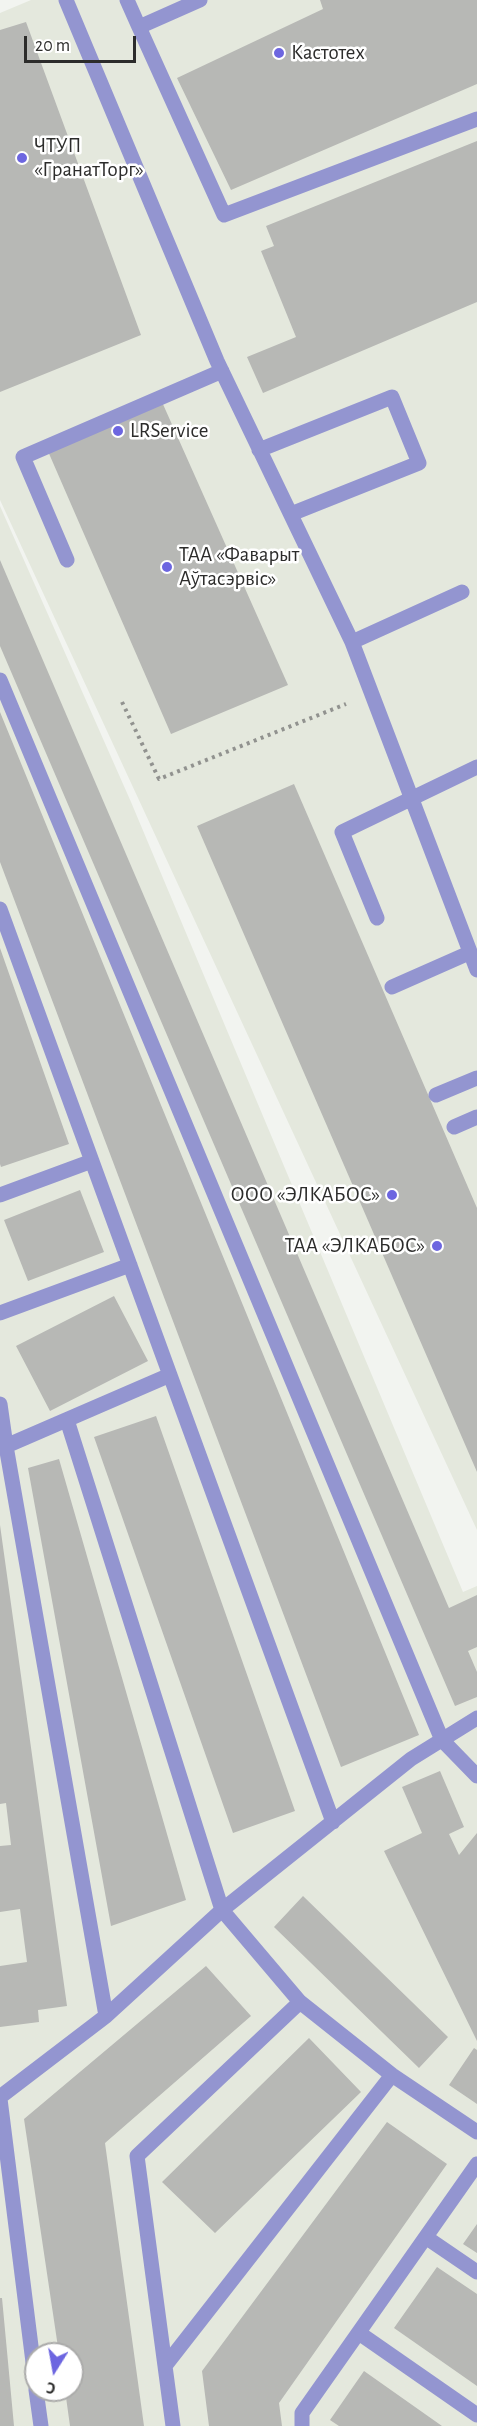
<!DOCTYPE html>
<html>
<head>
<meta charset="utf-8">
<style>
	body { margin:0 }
	#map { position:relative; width:477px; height:2426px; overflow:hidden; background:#f2f4f0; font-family:"Alegreya Sans",sans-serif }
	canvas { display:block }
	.north { position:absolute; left:24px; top:2342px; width:60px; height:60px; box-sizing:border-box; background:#fff; border:2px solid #ababaa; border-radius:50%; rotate:191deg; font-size:16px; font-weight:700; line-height:24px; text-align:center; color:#2c2c2b }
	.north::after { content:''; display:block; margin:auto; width:21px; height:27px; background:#6d66e0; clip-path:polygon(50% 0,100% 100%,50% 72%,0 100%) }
	.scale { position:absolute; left:24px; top:36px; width:112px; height:27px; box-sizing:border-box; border:3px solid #2c2c2b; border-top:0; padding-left:8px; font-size:18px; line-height:21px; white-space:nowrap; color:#2c2c2b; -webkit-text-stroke:4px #fff; paint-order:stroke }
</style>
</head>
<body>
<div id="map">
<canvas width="477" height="2426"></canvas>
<div class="north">С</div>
<div class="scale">20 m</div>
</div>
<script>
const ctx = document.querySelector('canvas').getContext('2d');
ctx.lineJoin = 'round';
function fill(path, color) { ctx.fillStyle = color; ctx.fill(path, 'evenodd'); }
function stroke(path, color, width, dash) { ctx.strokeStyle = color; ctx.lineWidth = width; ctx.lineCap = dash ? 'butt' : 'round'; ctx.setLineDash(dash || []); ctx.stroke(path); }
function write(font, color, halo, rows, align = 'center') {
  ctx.font = font + ' "Alegreya Sans",sans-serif'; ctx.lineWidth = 5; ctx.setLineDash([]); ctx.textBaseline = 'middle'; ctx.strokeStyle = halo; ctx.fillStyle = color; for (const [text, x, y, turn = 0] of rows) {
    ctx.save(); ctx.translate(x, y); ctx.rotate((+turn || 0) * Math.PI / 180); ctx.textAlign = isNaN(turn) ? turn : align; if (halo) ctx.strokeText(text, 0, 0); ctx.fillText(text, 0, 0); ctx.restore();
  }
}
fill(new Path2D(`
	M31 0H477V1530L0 500V13Z
	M0 506 131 802 463 1592 477 1586V2426H0ZM36 2354H72V2390H36Z`), '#e4e8dd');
fill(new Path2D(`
	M320 0H477V84L231 190 177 78 323 9Z
	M26 22 141 335 0 392V30Z
	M477 141V302L263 393 247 357 296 337 261 251 274 246 266 226Z
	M162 402 288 685 171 734 47 449Z
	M0 560 449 1608 477 1595V1647L468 1651 477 1672V1697L455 1706 0 646Z
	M0 712 419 1735 341 1767 0 862Z
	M294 784 477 1208V1472L197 826Z
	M0 948 69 1144 1 1167 0 1164Z
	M80 1190 104 1252 28 1281 4 1220Z
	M114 1296 148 1361 50 1411 16 1346Z
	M156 1416 295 1811 233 1833 94 1437Z
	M59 1459 186 1900 111 1926 28 1468Z
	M0 1525 67 2006 38 2010 39 2022 0 2027V1966L27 1962 20 1909 0 1912V1846L11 1845 6 1803 0 1804Z
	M440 1771 464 1827 449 1834 459 1855 477 1833V2041L384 1851 422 1833 402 1787Z
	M303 1896 448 2037 419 2068 274 1927Z
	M206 1966 251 2016 105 2143 144 2426H70L65 2390H72V2354H59L24 2119Z
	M309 2038 361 2092 215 2233 162 2182Z
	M474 2048 477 2050V2104L449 2085Z
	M387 2122 447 2164 279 2403 282 2426H209L202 2371Z
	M477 2224V2253L463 2244Z
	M437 2267 477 2294V2386L394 2328Z
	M0 2298H2L14 2426H0Z
	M364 2371 442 2426H339L330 2420Z`), '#b7b8b5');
stroke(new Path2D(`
	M122 702 159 779 346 704`), '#91928f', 4, [3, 4.5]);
stroke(new Path2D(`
	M66 0 217 361 352 642 477 970
	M127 0 139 27 200 0
	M139 27 224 215 477 119
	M259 450 392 397 419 463 291 514
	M67 560 23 457 222 371
	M352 642 462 592
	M0 680 442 1740 477 1776
	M0 909 333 1822
	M377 918 342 832 477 767
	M392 987 469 953
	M436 1095 477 1078
	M454 1127 477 1117
	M0 1195 92 1161
	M0 1313 130 1265
	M0 1404 6 1446
	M67 1420 222 1910 300 2002 392 2075 477 2132
	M106 2016 6 1446 170 1375
	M0 2097 106 2016 222 1910 411 1759 477 1718
	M0 2099 36 2386
	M427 2238 477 2272
	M359 2333 477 2415
	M165 2366 392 2075
	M36 2390 41 2426
	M173 2426 137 2156 300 2002
	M302 2426V2413L477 2164`), '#9395d0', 15);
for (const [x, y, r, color] of [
	[279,53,6,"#6d66e0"],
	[22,158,6,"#6d66e0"],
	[118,431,6,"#6d66e0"],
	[167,567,6,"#6d66e0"],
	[392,1195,6,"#6d66e0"],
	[437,1246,6,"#6d66e0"]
]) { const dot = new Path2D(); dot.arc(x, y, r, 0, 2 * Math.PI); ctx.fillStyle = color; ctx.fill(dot); stroke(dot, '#fff', 2); }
write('21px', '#2c2c2b', '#fff', [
	["Кастотех",291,53],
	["ЧТУП",34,146],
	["«ГранатТорг»",34,170],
	["LRService",130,431],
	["ТАА «Фаварыт",179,555],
	["Аўтасэрвіс»",179,579],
	["ООО «ЭЛКАБОС»",380,1195,"right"],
	["ТАА «ЭЛКАБОС»",425,1246,"right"]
], 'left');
</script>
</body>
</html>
